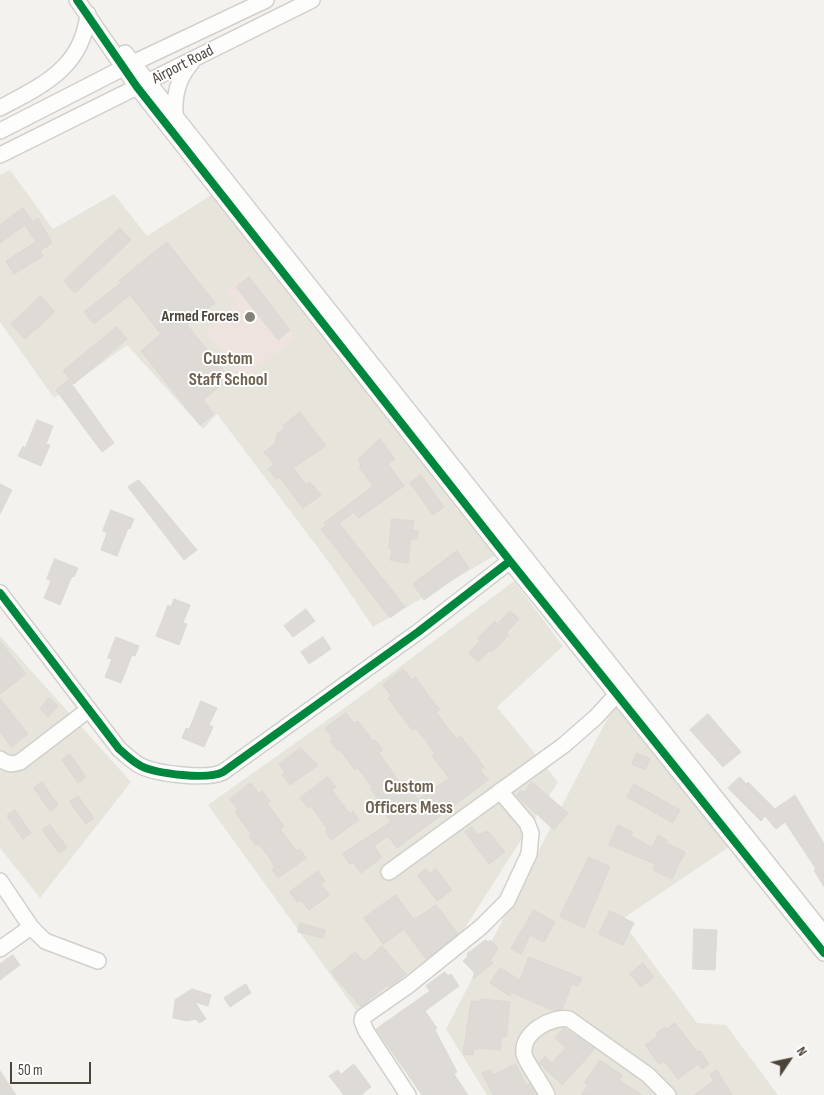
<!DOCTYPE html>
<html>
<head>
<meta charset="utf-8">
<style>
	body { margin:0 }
	#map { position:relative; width:824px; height:1095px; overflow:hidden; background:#f4f2ee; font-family:"Sofia Sans Condensed",sans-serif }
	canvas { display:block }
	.north { position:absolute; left:764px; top:1035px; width:50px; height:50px; -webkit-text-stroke:4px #fff; paint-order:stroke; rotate:56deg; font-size:14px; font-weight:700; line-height:20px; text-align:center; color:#4b4439 }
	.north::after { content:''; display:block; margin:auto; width:18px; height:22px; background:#4b4439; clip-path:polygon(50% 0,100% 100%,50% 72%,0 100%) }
	.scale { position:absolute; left:10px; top:1062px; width:81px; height:22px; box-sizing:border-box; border:2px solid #4b4439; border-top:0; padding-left:6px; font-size:15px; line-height:18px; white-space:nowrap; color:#4b4439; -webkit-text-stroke:4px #fff; paint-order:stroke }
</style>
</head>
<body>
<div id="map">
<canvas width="824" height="1095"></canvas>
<div class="north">N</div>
<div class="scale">50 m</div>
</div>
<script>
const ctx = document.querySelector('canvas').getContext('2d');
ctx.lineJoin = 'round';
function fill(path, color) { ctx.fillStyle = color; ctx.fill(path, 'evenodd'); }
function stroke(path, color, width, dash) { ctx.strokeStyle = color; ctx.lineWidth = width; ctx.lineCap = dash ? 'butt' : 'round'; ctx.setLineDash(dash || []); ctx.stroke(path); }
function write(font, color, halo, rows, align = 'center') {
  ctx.font = font + ' "Sofia Sans Condensed",sans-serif'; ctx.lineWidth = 4; ctx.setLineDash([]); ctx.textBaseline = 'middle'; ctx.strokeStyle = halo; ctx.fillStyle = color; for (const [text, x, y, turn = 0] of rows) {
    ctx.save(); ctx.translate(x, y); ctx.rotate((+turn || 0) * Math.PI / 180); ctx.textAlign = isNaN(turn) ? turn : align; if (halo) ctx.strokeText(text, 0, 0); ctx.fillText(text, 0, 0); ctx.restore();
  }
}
fill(new Path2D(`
	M10 170 53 229 114 194 147 236 230 183 506 549 373 627 331 565 217 414 203 429 127 345 54 398 0 322V175Z
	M514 581 563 646 497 707 558 782 463 931 358 1013 208 805 357 699Z
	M0 636 131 782 40 898 0 848Z
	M620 694 739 840 621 920 697 1023 726 1025 778 1095H487L446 1029Z`), '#e7e4dc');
fill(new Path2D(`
	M246 275 296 338 244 379 205 330 237 305 226 291Z`), '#eee3df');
const building = new Path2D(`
	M23 208 33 222 38 218 52 243 40 251 43 256 14 274 6 261 36 242 25 225 0 243V225Z
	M120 228 131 240 75 293 64 281Z
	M167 242 215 303 187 325 230 378 203 400 214 414 200 425 141 351 161 334 130 295 94 324 84 312 121 283 119 281Z
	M249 277 290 330 278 340 236 287Z
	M41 296 55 312 25 339 11 324Z
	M117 327 127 339 74 384 63 371Z
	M69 380 114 443 102 452 56 390Z
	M300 412 326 446 293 468 306 485 310 482 321 495 303 508 279 477 276 479 268 469 274 464 264 452 275 444 277 434 285 428 283 426Z
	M37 420 53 426 46 444 50 445 41 466 18 456 23 446 25 448Z
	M380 439 395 459 388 464 404 486 359 518 354 512 339 523 405 607 390 618 321 529 326 526 324 523 371 488 372 485 359 467 361 465 358 460Z
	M421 475 444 507 433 515 410 483Z
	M139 480 197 550 184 560 128 487Z
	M0 484 12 490 0 514Z
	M111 510 134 519 130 529 128 528 117 556 101 550 107 533 103 531Z
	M392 519 414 521 412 530 418 531 417 539H411L408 563 390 560 392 549 389 548Z
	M457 551 469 568 424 600 413 584Z
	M55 559 78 568 74 577 72 576 60 605 44 598 51 581 47 579Z
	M174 599 190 605 183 623 187 624 179 645 156 636 168 605 171 607Z
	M306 609 315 621 293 637 284 626Z
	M510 611 519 619 506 633 509 635 492 652 490 650 478 662 469 653 480 641 478 638 495 621 497 624Z
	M116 637 139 646 135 656 132 655 121 683 105 677 112 659 108 658Z
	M323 637 331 649 309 664 301 652Z
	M0 641 26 674 0 694Z
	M403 669 412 680 415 677 432 700 440 710 436 712 449 730 457 739 460 736 477 757 484 767 480 770 488 780 397 848 388 836 374 846 382 857 361 873 353 862 350 864 342 854 391 822 375 801 378 799 371 789 373 788 358 768 355 770 340 750 338 751 330 741 333 739 325 728 346 713 354 723 358 721 373 741 375 740 383 750 379 753 400 783 404 780 418 800 449 778 432 756 435 754 424 738 415 728 412 730 388 698 391 696 383 685Z
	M0 698 28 734 11 747 0 732Z
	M49 698 58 706 48 717 40 709Z
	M201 701 217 708 209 725 213 727 204 747 182 738 186 728 189 729Z
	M708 714 741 752 723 767 690 730Z
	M301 748 318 765 290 785 282 775 285 773 279 764Z
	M637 753 650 759 645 770 632 764Z
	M70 754 86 777 78 783 62 760Z
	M328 777 336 787 332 790 342 804 350 814 353 811 359 820 331 840 325 831 328 830 321 820 311 806 308 808 300 798Z
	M740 777 746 784 748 782 775 809 795 795 824 844V887L814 870 816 869 785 822 776 829 765 816 761 821 728 788Z
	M42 782 58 805 50 811 34 788Z
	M532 782 568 813 554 830 517 796 521 790 524 792Z
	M251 783 259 794 262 791 270 801 267 803 284 826 280 829 297 851 300 849 306 858 278 878 272 870 275 868 269 857 259 844 256 846 249 836 251 834 235 812 238 810 230 799Z
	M634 784 680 810 673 823 627 797Z
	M78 796 94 818 86 824 70 802Z
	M15 810 31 833 23 839 7 816Z
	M50 825 67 847 59 853 42 830Z
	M618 825 633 832 631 836 652 847 658 835 667 840 666 843 685 852 672 879 653 870 655 864 609 845Z
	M472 827 478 835 488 831 505 852 489 864 465 832Z
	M589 857 610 867 584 928 560 917Z
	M426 869 430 873 436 869 452 890 437 901 418 876Z
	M318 871 325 881 321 884 329 895 309 910 301 900 297 902 290 892Z
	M396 895 414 920 436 905 458 934 426 959 404 929 383 944 364 918Z
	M534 910 555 922 544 942 530 935 521 954 511 949Z
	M610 911 634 923 623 945 599 934Z
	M300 923 325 930 323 938 298 932Z
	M694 929 717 930 715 970 693 969Z
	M486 940 488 942 490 940 498 948 490 961 493 963 473 979 474 972 463 961 468 956 467 954Z
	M382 946 406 974 389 987 387 985 361 1007 331 972 355 952 364 962Z
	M13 955 20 965 0 980V964Z
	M529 957 582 978 578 986 572 984 562 1009 554 1011 511 992 510 996 490 983 500 968 520 980Z
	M643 963 654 977 641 987 630 974Z
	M445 972 448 976 451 974 459 986 425 1011 437 1028 435 1030 457 1072 454 1074 468 1095H422L376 1029 430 991 426 986Z
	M246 984 251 993 230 1007 224 998Z
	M192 989 211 995 208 1006 195 1002 206 1019 199 1023 196 1019 187 1021 173 1018 175 1000Z
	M480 999 510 1002 506 1037 502 1036 500 1050 479 1048 474 1049 473 1055 463 1054 471 1001 480 1002Z
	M675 1023 697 1052 700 1051 709 1064 702 1069 698 1064 678 1079 664 1061 659 1064 645 1045 658 1036 656 1033 665 1027 667 1029Z
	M564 1028 595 1049 562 1085 539 1063 545 1056 552 1063 566 1048 555 1038Z
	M600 1060 622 1075 619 1080 642 1095H581L588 1085 585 1083Z
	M354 1064 371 1087 361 1095H344L329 1076 338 1070 341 1074Z
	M516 1064 526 1085 530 1084 537 1095H493L482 1073 490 1070 493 1075Z
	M717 1070 732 1095H694L714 1081 710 1075Z
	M0 1071 16 1095H0Z`);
fill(building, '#dedbd6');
stroke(building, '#dcd9d4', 1);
const minor = new Path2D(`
	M77 0 137 87 510 561 824 953
	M125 53 824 934
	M0 108C43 85 82 68 88 14
	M175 118C174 96 177 79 192 62
	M0 131 133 63 266 0
	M0 155 312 0
	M0 593 119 749C126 755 133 762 141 766 157 774 208 780 223 772L418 632 510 561
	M0 759C7 764 12 765 20 762L88 710
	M389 872 564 745 596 717 618 693
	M0 881 31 927 45 941 98 961
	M0 949 31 927
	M408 1095 366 1031 362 1021 363 1017 409 985 481 927 507 901 529 854 531 833 527 823 500 791
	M547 1095C543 1085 525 1061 524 1054 521 1032 552 1016 569 1019L648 1075 668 1095`);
stroke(minor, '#d2d0cb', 18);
stroke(minor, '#fdfdfc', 15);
stroke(new Path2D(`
	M77 0 137 87 510 561 824 953
	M0 593 119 749C126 755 133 762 141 766 157 774 208 780 223 772L418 632 510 561`), '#00873e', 8);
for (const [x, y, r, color] of [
	[250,317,6,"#868178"]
]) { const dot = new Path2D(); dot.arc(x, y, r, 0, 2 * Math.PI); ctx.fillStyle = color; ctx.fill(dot); stroke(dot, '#fff', 2); }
write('16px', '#4b4439', '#fff', [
	["Airport Road",183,65,-27]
]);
write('bold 16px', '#4b4439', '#fff', [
	["Armed Forces",239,317]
], 'right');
write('bold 18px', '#6e6250', '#fff', [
	["Custom",228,359],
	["Staff School",228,380],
	["Custom",409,787],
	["Officers Mess",409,808]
]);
</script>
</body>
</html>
